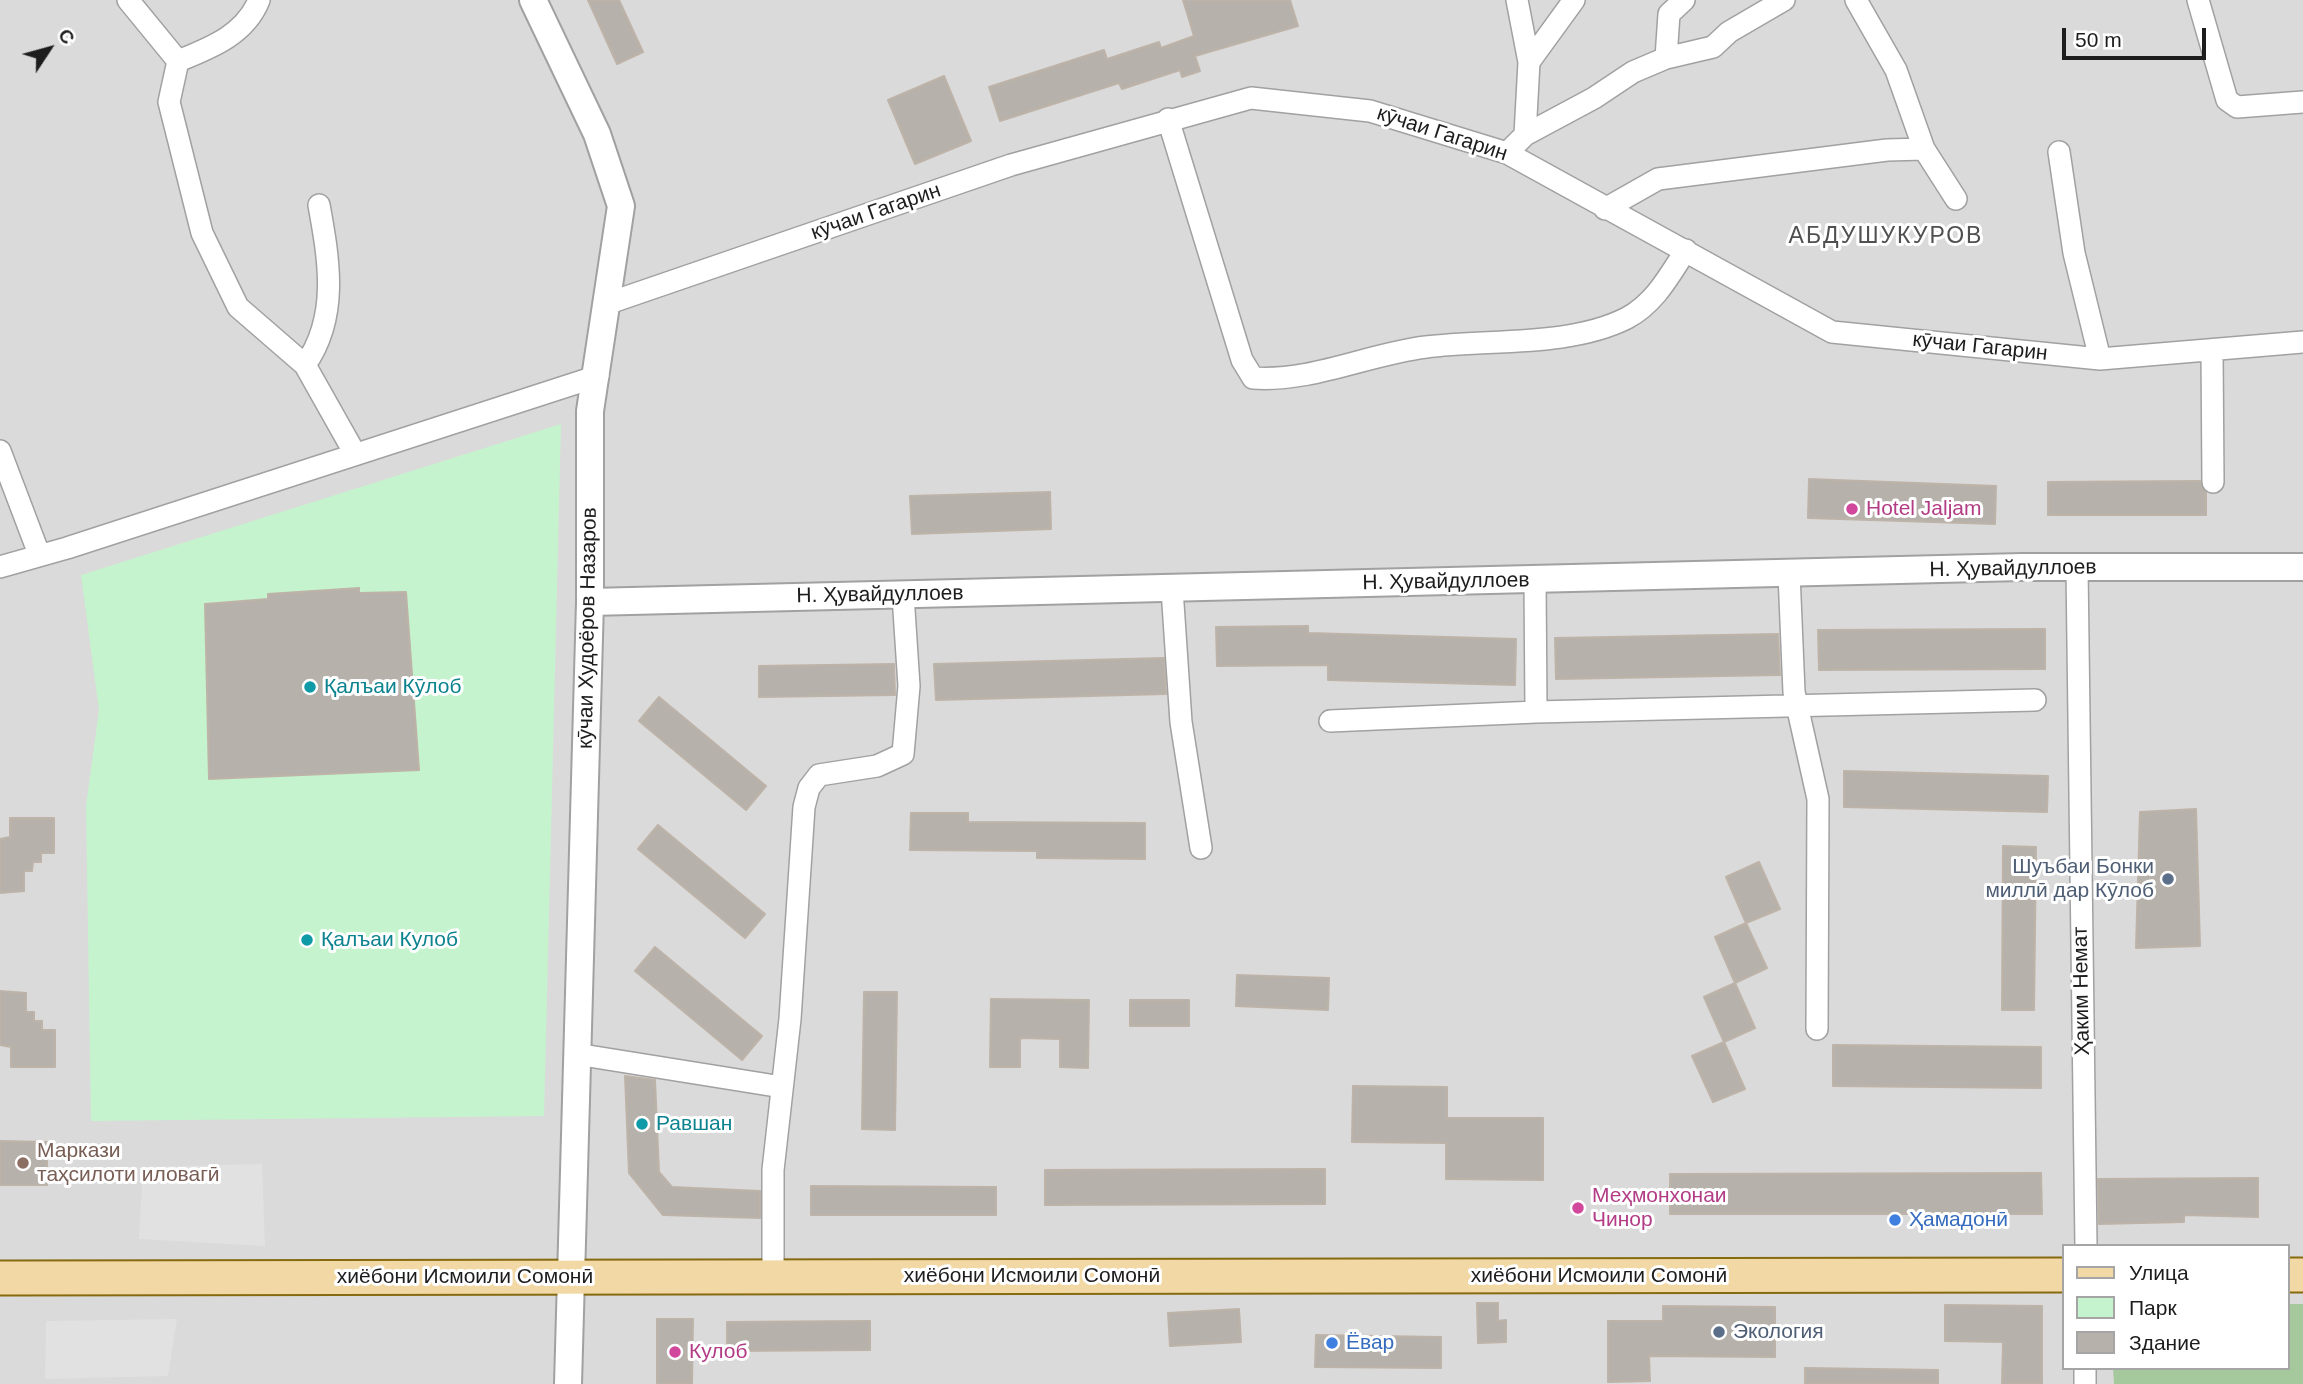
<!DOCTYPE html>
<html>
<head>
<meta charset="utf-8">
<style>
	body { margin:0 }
	#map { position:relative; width:2303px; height:1384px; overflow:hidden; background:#edebe4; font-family:Arial,sans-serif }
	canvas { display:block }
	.legend { position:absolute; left:2062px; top:1244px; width:228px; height:126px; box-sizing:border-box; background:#fff; border:2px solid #a5a5a5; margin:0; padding:9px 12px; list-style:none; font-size:21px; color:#1d1d1d }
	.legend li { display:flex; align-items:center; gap:14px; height:35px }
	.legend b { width:35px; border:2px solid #a5a5a5 }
	.north { position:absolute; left:14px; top:14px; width:70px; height:70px; -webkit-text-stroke:5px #fff; paint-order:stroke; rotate:54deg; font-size:19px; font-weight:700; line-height:28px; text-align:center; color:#1d1d1d }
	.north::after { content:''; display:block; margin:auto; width:24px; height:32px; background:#1d1d1d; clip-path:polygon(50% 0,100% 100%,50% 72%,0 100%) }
	.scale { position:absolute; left:2062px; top:28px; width:144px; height:32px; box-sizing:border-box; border:4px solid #1d1d1d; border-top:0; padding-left:9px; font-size:21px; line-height:24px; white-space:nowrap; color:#1d1d1d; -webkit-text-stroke:5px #fff; paint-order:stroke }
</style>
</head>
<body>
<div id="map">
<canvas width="2303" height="1384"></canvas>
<ul class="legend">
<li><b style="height:9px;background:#f1d8a5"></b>Улица</li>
<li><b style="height:19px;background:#c5f3cd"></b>Парк</li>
<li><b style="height:19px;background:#b6b1aa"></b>Здание</li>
</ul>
<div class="north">С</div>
<div class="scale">50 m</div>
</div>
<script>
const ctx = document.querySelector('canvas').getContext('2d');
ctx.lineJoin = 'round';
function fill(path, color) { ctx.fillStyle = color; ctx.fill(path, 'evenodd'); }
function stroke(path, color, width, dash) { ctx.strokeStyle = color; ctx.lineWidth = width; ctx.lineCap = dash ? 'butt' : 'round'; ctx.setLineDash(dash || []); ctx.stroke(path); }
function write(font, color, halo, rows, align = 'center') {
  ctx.font = font + ' Arial,sans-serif'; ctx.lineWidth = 6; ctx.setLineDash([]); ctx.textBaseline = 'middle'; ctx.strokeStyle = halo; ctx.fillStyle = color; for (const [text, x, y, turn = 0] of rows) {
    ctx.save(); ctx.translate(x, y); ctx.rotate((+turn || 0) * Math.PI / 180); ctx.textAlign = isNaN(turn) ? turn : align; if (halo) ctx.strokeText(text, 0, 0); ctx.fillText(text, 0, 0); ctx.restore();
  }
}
fill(new Path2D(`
	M0 0H2303V1384H0ZM2063 1246H2287V1368H2063Z`), '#dbdada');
fill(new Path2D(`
	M2287 1304H2303V1384H2114L2113 1368H2287Z`), '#a6c89d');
fill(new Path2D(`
	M561 424 544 1116 91 1121 86 806 99 710 81 575Z`), '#c5f3cd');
fill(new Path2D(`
	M262 1164 265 1246 139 1239 143 1167Z
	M177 1319 168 1376 45 1379 46 1321Z`), '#e1e1e1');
const building = new Path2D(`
	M588 0H619L643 52 617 64Z
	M1183 0H1290L1298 26 1195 56 1200 71 1182 77 1180 70 1122 89 1119 83 1000 121 989 87 1104 50 1107 59 1159 42 1161 48 1194 36Z
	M944 76 971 141 915 164 888 100Z
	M1809 479 1996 486 1995 524 1808 518Z
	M2200 481 2206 493V515H2048V482Z
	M1050 492 1051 529 912 534 910 496Z
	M359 588V593L406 592 419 770 209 779 205 604 268 599V594Z
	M1308 626V633L1516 639 1515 685 1328 680V665L1217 666 1216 627Z
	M2045 629V669L1819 670 1818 630Z
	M1778 634 1780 675 1556 679 1555 638Z
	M1164 658 1166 694 936 700 934 664Z
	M894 664 895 695 759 697V666Z
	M659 697 766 786 746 810 639 721Z
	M1844 771 2048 776 2047 812 1844 807Z
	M2196 809 2200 946 2136 948 2140 812Z
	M911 813H968V822L1145 823V859L1037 858V851L910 850Z
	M10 818H54V853H41V862H33L32 871H24V891L0 893V839L10 837Z
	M658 825 765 914 745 938 638 849Z
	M2003 846 2036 847 2034 1010H2002Z
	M1759 862 1780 909 1746 923 1726 877Z
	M1746 923 1767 968 1735 983 1715 937Z
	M655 947 762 1036 742 1060 635 971Z
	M1237 975 1329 978 1328 1010 1236 1006Z
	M1735 983 1755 1028 1724 1042 1704 997Z
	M0 991 26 993V1012H34V1021H42V1030H55V1067H11V1047L0 1045Z
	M864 992H897L895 1130 862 1129Z
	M991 999 1089 1000 1088 1068 1060 1067V1039L1020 1038V1067H990Z
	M1130 1000H1189V1026H1130Z
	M1724 1042 1745 1089 1713 1102 1692 1056Z
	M1833 1045 2041 1047V1088L1833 1086Z
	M625 1076 655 1080 659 1172 672 1187 760 1191V1218L663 1215 629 1173Z
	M1353 1086 1447 1087V1118H1543V1180L1446 1179V1143L1352 1142Z
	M0 1141 47 1142V1185H0Z
	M1325 1169V1204L1045 1205V1170Z
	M2041 1173 2042 1214H1670V1174Z
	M2258 1178V1217L2184 1215V1222L2099 1224 2098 1179Z
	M811 1186 996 1187V1215H811Z
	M1477 1303H1498V1321L1506 1320V1342L1478 1343Z
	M1945 1305 2042 1306V1384H2002L2003 1342 1945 1341Z
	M1663 1306 1775 1307V1357L1649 1356 1650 1381 1608 1382V1321H1663Z
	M1239 1309 1241 1342 1170 1346 1168 1313Z
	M657 1319H693L692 1384H657Z
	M870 1321V1350L727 1351V1322Z
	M1316 1335 1441 1337V1368L1315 1367Z
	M1805 1368 1938 1370V1384H1805Z`);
fill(building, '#b6b1aa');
stroke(building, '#bdb3a8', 2);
const minor = new Path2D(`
	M128 0 178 61
	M259 0C245 35 210 48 178 61L169 102 202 233 238 307 305 365 354 452
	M1517 0 1529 62 1525 135
	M1856 0 1896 70 1924 149
	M2198 0 2227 100 2237 107 2303 102
	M1666 58 1669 14 1684 0
	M1529 62 1574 0
	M1168 119 1242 360 1253 378C1313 382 1368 354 1426 347 1489 339 1570 347 1627 318 1655 303 1669 276 1686 250
	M2059 152 2074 253 2100 359
	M1507 153 1525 135 1594 98 1633 72 1666 58 1713 47 1729 32 1784 0
	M1605 209 1658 179 1887 150 1924 149 1956 199
	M609 303 1011 165 1251 98 1370 111 1507 153 1832 332 2100 359 2303 342
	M2212 350 2213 482
	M305 365C339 317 329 260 319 205
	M0 451 39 554
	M0 567 67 548 598 376
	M2077 568 2086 1246
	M1789 574 1794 692 1818 799 1817 1029
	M1535 580 1536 712
	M1172 589 1181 722 1201 848
	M1330 721 1536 712 2035 700
	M576 1054 782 1087
	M773 1276V1170L790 1019 804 807 809 788 819 775 877 766 903 754 909 686 903 595
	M2085 1384V1368`);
const tertiary = new Path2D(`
	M533 0 597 134 621 206 590 411V602L568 1384
	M590 602 2022 567H2303`);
const primary = new Path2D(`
	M2287 1275H2303
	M0 1278 2063 1275`);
stroke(minor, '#a1a1a1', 24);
stroke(tertiary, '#a1a1a1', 30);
stroke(primary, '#866a10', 37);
stroke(minor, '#fff', 21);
stroke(tertiary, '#fff', 26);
stroke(primary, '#f1d8a5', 33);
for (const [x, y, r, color] of [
	[1852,509,7,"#d1479c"],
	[310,687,7,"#0f9aa8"],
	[2168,879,7,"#5c6f8a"],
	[307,940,7,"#0f9aa8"],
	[642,1124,7,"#0f9aa8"],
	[23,1163,7,"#8d6e63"],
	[1578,1208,7,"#d1479c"],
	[1895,1220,7,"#3f7fe0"],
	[1719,1332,7,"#5c6f8a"],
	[1332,1343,7,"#3f7fe0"],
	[675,1352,7,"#d1479c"]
]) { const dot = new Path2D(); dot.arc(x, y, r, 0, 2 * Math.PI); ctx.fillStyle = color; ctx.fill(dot); stroke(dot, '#fff', 2.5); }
write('21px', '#1d1d1d', '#fff', [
	["кӯчаи Гагарин",1442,134,18],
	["кӯчаи Гагарин",876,212,-19],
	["кӯчаи Гагарин",1980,347,6],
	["Н. Ҳувайдуллоев",2013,569,-1],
	["Н. Ҳувайдуллоев",1446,582,-1],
	["Н. Ҳувайдуллоев",880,595,-1],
	["кӯчаи Худоёров Назаров",588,628,-89],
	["Ҳаким Немат",2082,991,-91],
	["хиёбони Исмоили Сомонӣ",1032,1276],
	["хиёбони Исмоили Сомонӣ",1599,1276],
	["хиёбони Исмоили Сомонӣ",465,1277]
]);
write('21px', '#b23c85', '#fff', [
	["Hotel Jaljam",1866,509],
	["Меҳмонхонаи",1592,1196],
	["Чинор",1592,1220],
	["Кулоб",689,1352]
], 'left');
write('21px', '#0d838f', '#fff', [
	["Қалъаи Кӯлоб",324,687],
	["Қалъаи Кулоб",321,940],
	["Равшан",656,1124]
], 'left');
write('21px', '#4e5e75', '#fff', [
	["Шуъбаи Бонки",2154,867],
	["миллӣ дар Кӯлоб",2154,891],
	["Экология",1733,1332,"left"]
], 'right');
write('21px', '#785e54', '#fff', [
	["Маркази",37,1151],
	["таҳсилоти иловагӣ",37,1175]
], 'left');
write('21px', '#366cbe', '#fff', [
	["Ҳамадонӣ",1909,1220],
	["Ёвар",1346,1343]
], 'left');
ctx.letterSpacing = '2px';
write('23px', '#505050', '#fff', [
	["АБДУШУКУРОВ",1886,237]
]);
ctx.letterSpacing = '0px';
</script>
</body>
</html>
